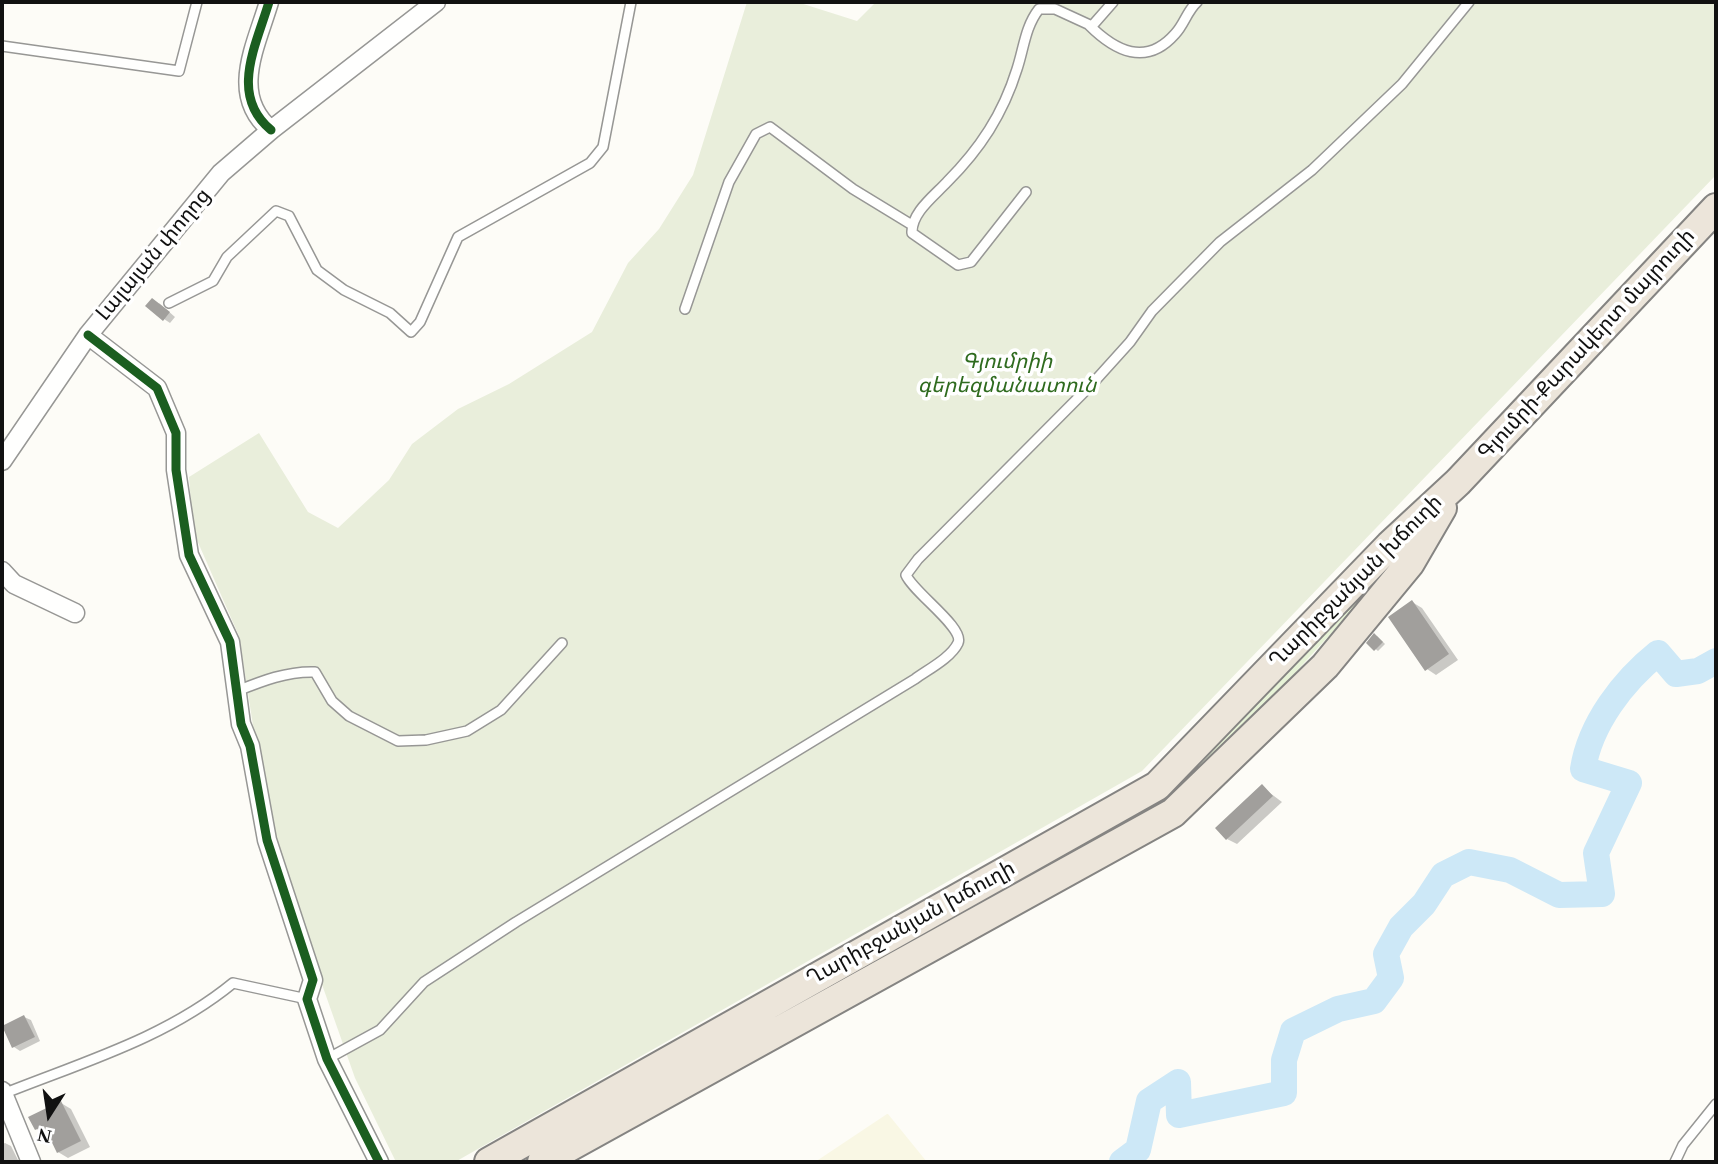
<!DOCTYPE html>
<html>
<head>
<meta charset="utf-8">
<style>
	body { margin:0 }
	#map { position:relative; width:1718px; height:1164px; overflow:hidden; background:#fdfcf7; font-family:"Times New Roman",serif }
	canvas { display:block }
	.frame { position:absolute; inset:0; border:4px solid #111; pointer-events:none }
	.north { position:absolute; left:14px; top:1080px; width:70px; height:70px; -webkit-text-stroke:5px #fff; paint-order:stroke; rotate:192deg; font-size:19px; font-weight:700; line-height:28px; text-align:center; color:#111 }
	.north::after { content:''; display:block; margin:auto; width:24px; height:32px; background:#111; clip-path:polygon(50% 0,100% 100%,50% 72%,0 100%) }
</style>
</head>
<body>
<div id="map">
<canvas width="1718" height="1164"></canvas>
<div class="frame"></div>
<div class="north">N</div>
</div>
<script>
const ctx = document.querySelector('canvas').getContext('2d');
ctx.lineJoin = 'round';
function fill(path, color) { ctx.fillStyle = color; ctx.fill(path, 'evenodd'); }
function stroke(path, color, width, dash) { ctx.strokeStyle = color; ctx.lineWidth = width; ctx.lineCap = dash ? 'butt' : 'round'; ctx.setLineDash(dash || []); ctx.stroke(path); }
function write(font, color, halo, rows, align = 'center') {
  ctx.font = font + ' "Times New Roman","Noto Sans Armenian",serif'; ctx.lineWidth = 7; ctx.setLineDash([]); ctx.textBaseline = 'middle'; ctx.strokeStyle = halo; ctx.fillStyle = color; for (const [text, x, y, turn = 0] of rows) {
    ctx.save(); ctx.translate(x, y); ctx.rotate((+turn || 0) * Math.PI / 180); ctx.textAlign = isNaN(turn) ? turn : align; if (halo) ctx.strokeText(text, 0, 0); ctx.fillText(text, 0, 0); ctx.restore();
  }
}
fill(new Path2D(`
	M888 1114 927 1162H815L887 1114Z`), '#f9f7e4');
fill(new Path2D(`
	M1394 553 1401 557 1263 708 1172 800 1165 792Z`), '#e7f3d7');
fill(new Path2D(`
	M747 2H797L857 21 876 2H1716V175L1142 771 455 1162H396L355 1078 271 840 239 636 193 531 189 477 259 433 308 512 338 528 389 480 412 444 458 409 509 384 592 332 628 263 659 229 693 175Z`), '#e9eedb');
fill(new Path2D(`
	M159 303 175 317 170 323 164 319Z
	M1412 602 1422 608 1458 660 1436 675 1427 669Z
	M1377 636 1385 644 1378 651 1368 643Z
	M1262 787 1282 802 1237 844 1227 839Z
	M24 1017 31 1020 40 1041 20 1051 14 1047Z
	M61 1103 71 1109 90 1147 68 1158 58 1152 49 1133 36 1129Z
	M5 1143 11 1146 19 1162H2V1144Z`), '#0003');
stroke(new Path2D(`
	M1122 1162 1138 1150 1149 1101 1178 1082 1179 1115 1284 1093V1060L1293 1031 1338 1009 1374 1001 1391 978 1386 954 1401 927 1424 904 1443 875 1469 862 1510 870 1559 895 1602 894 1596 853 1629 783 1583 769C1590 724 1623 681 1658 653L1676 674 1698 671 1716 661`), '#cde8f7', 26);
fill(new Path2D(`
	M152 298 170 312 163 321 145 306Z
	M1412 600 1449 654 1425 671 1388 617Z
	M1374 633 1383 642 1374 651 1366 643Z
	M1262 784 1273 796 1226 840 1215 828Z
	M24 1015 35 1037 12 1048 2 1026Z
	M61 1101 81 1141 57 1153 44 1126 35 1130 28 1117Z`), '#a19f9c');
const service = new Path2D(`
	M1089 25C1115 51 1146 67 1175 34 1184 25 1187 11 1197 2
	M2 46 179 71 197 2
	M1026 192 971 262 958 265 912 233C911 213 934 196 947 182 980 149 1003 114 1017 69 1024 48 1025 27 1039 9H1055L1092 26 1113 2
	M169 303 213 281 227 257 276 211 289 216 317 270 344 290 390 313 411 332 420 322 458 237 590 163 603 147 631 2
	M685 309 729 182 756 134 770 127 853 189 912 225
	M237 691C262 681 287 671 315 672L332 701 349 716 398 741 426 740 467 731 501 710 562 643
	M327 1059 380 1030 424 982 516 922 915 679C927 670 951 658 958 643 965 628 913 592 906 575L918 559 1093 383 1130 342 1152 311 1220 242 1312 170 1402 84 1469 2
	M3 1094C83 1062 166 1038 233 983L307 999
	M1675 1162 1683 1145 1716 1104`);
const minor = new Path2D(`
	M269 2C256 46 229 95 271 130
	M88 335 157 388 176 433V470L189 555 230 642 241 724 250 746 267 840 313 980 307 999 327 1059 379 1162
	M2 461 88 335 221 173 271 130 436 2
	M2 571 14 584 75 613
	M2 1091 31 1162`);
const trunk = new Path2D(`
	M489 1162 1157 786 1390 545 1458 482 1716 208
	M542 1162 1173 813 1325 666 1410 563 1442 508`);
stroke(service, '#979795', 12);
stroke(minor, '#979795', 21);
stroke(trunk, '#858482', 32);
stroke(service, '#fffffe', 9);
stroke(minor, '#fffffe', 18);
stroke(trunk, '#ece5da', 28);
stroke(new Path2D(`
	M269 2C256 46 229 95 271 130
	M88 335 157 388 176 433V470L189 555 230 642 241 724 250 746 267 840 313 980 307 999 327 1059 379 1162`), '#1b5e20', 9);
write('21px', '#111', '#fff', [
	["Լալայան փողոց",154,255,-50],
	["Գյումրի-Քարակերտ մայրուղի",1587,345,-47],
	["Ղարիբջանյան խճուղի",1356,582,-45],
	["Ղարիբջանյան խճուղի",911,924,-29]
]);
write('italic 21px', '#2f6b1f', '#fff', [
	["Գյումրիի",1007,362],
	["գերեզմանատուն",1007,386]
]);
</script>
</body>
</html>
